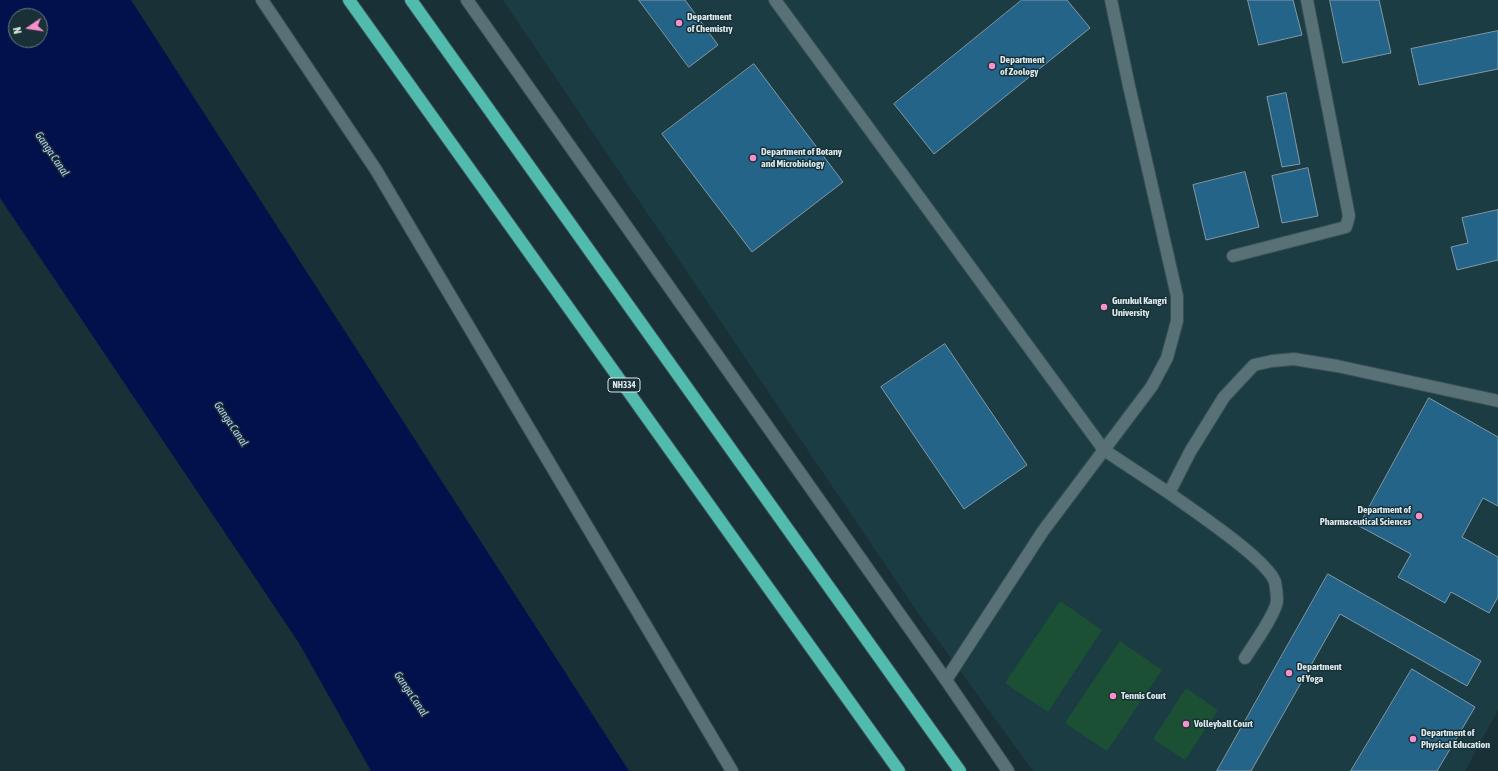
<!DOCTYPE html>
<html>
<head>
<meta charset="utf-8">
<style>
	body { margin:0 }
	#map { position:relative; width:1498px; height:771px; overflow:hidden; background:#193136; font-family:"Asap Condensed",sans-serif }
	canvas { display:block }
	.north { position:absolute; left:8px; top:8px; width:40px; height:40px; box-sizing:border-box; background:#193136; border:1px solid #667a7e; border-radius:50%; rotate:257deg; font-size:11px; font-weight:700; line-height:16px; text-align:center; color:#dae8eb }
	.north::after { content:''; display:block; margin:auto; width:14px; height:18px; background:#f790cd; clip-path:polygon(50% 0,100% 100%,50% 72%,0 100%) }
</style>
</head>
<body>
<div id="map">
<canvas width="1498" height="771"></canvas>
<div class="north">N</div>
</div>
<script>
const ctx = document.querySelector('canvas').getContext('2d');
ctx.lineJoin = 'round';
function fill(path, color) { ctx.fillStyle = color; ctx.fill(path, 'evenodd'); }
function stroke(path, color, width, dash) { ctx.strokeStyle = color; ctx.lineWidth = width; ctx.lineCap = dash ? 'butt' : 'round'; ctx.setLineDash(dash || []); ctx.stroke(path); }
function write(font, color, halo, rows, align = 'center') {
  ctx.font = font + ' "Asap Condensed",sans-serif'; ctx.lineWidth = 3; ctx.setLineDash([]); ctx.textBaseline = 'middle'; ctx.strokeStyle = halo; ctx.fillStyle = color; for (const [text, x, y, turn = 0] of rows) {
    ctx.save(); ctx.translate(x, y); ctx.rotate((+turn || 0) * Math.PI / 180); ctx.textAlign = isNaN(turn) ? turn : align; if (halo) ctx.strokeText(text, 0, 0); ctx.fillText(text, 0, 0); ctx.restore();
  }
}
fill(new Path2D(`
	M503 0H1498V710L1465 771H1033L918 613Z`), '#1a3c42');
fill(new Path2D(`
	M1060 601 1102 630 1048 712 1005 683Z
	M1120 641 1162 670 1107 751 1065 723Z
	M1186 688 1218 710 1185 760 1153 739Z`), '#1b5035');
fill(new Path2D(`
	M0 0H131L629 771H371L299 643 0 198ZM16 16H40V40H16Z`), '#02114b');
const building = new Path2D(`
	M639 0H685L718 45 689 67Z
	M1022 0H1067L1090 28 934 154 894 104Z
	M1248 0H1293L1302 35 1259 45Z
	M1330 0H1379L1391 53 1343 63Z
	M1498 31V69L1419 85 1411 49Z
	M754 64 843 182 752 252 662 134Z
	M1286 93 1300 164 1282 167 1267 97Z
	M1308 168 1318 216 1282 223 1272 176Z
	M1245 172 1259 227 1206 240 1193 185Z
	M1498 210V260L1457 270 1451 247 1468 243 1462 218Z
	M945 344 1027 465 964 509 881 387Z
	M1429 398 1498 437V506L1483 498 1462 537 1498 557V597L1489 613 1451 592 1445 603 1398 577 1411 554 1359 526Z
	M1328 574 1481 661 1467 686 1340 614 1251 771H1217Z
	M1412 669 1475 707 1437 771H1351Z`);
fill(building, '#256489');
stroke(building, '#8398a6', 1);
const lane = new Path2D(`
	M775 0 1104 450 1169 493
	M1233 256 1346 227 1349 216 1307 0
	M1245 658C1252 647 1277 612 1277 600 1277 595 1276 587 1275 582 1267 559 1191 509 1169 493L1190 452 1224 397 1254 365 1272 361 1294 359 1337 366 1498 401
	M946 680 1043 531 1152 386 1167 358 1177 321V296L1129 86 1111 0`);
const street = new Path2D(`
	M262 0 376 170 732 771`);
const secondary = new Path2D(`
	M467 0 946 680 1008 771`);
const highway = new Path2D(`
	M349 0 899 771
	M411 0 960 771`);
stroke(lane, '#3a4f53', 14);
stroke(street, '#3a4f53', 14);
stroke(secondary, '#3a4f53', 14);
stroke(highway, '#3a4f53', 14);
stroke(lane, '#577176', 12);
stroke(street, '#577176', 12);
stroke(secondary, '#577176', 12);
stroke(highway, '#51bbae', 12);
for (const [x, y, r, color] of [
	[679,23,4,"#f790cd"],
	[992,66,4,"#f790cd"],
	[753,158,4,"#f790cd"],
	[1104,307,4,"#f790cd"],
	[1419,516,4,"#f790cd"],
	[1289,673,4,"#f790cd"],
	[1113,696,4,"#f790cd"],
	[1186,724,4,"#f790cd"],
	[1413,739,4,"#f790cd"]
]) { const dot = new Path2D(); dot.arc(x, y, r, 0, 2 * Math.PI); ctx.fillStyle = color; ctx.fill(dot); stroke(dot, '#193136', 1.5); }
for (const [x, y, w] of [
	[624,385,32]
]) { const box = new Path2D(); box.roundRect(x - w / 2, y - 7, w, 14, 3); ctx.fillStyle = '#193136'; ctx.fill(box); stroke(box, '#dae8eb', 1); }
write('bold 9px', '#dae8eb', null, [
	["NH334",624,385]
]);
write('bold 10px', '#dae8eb', '#193136', [
	["Department",687,17],
	["of Chemistry",687,29],
	["Department",1000,60],
	["of Zoology",1000,72],
	["Department of Botany",761,152],
	["and Microbiology",761,164],
	["Gurukul Kangri",1112,301],
	["University",1112,313],
	["Department of",1411,510,"right"],
	["Pharmaceutical Sciences",1411,522,"right"],
	["Department",1297,667],
	["of Yoga",1297,679],
	["Tennis Court",1121,696],
	["Volleyball Court",1194,724],
	["Department of",1421,733],
	["Physical Education",1421,745]
], 'left');
write('italic 11px', '#bbcdf2', '#193136', [
	["Ganga Canal",52,154,56],
	["Ganga Canal",231,424,56],
	["Ganga Canal",411,694,56]
]);
</script>
</body>
</html>
